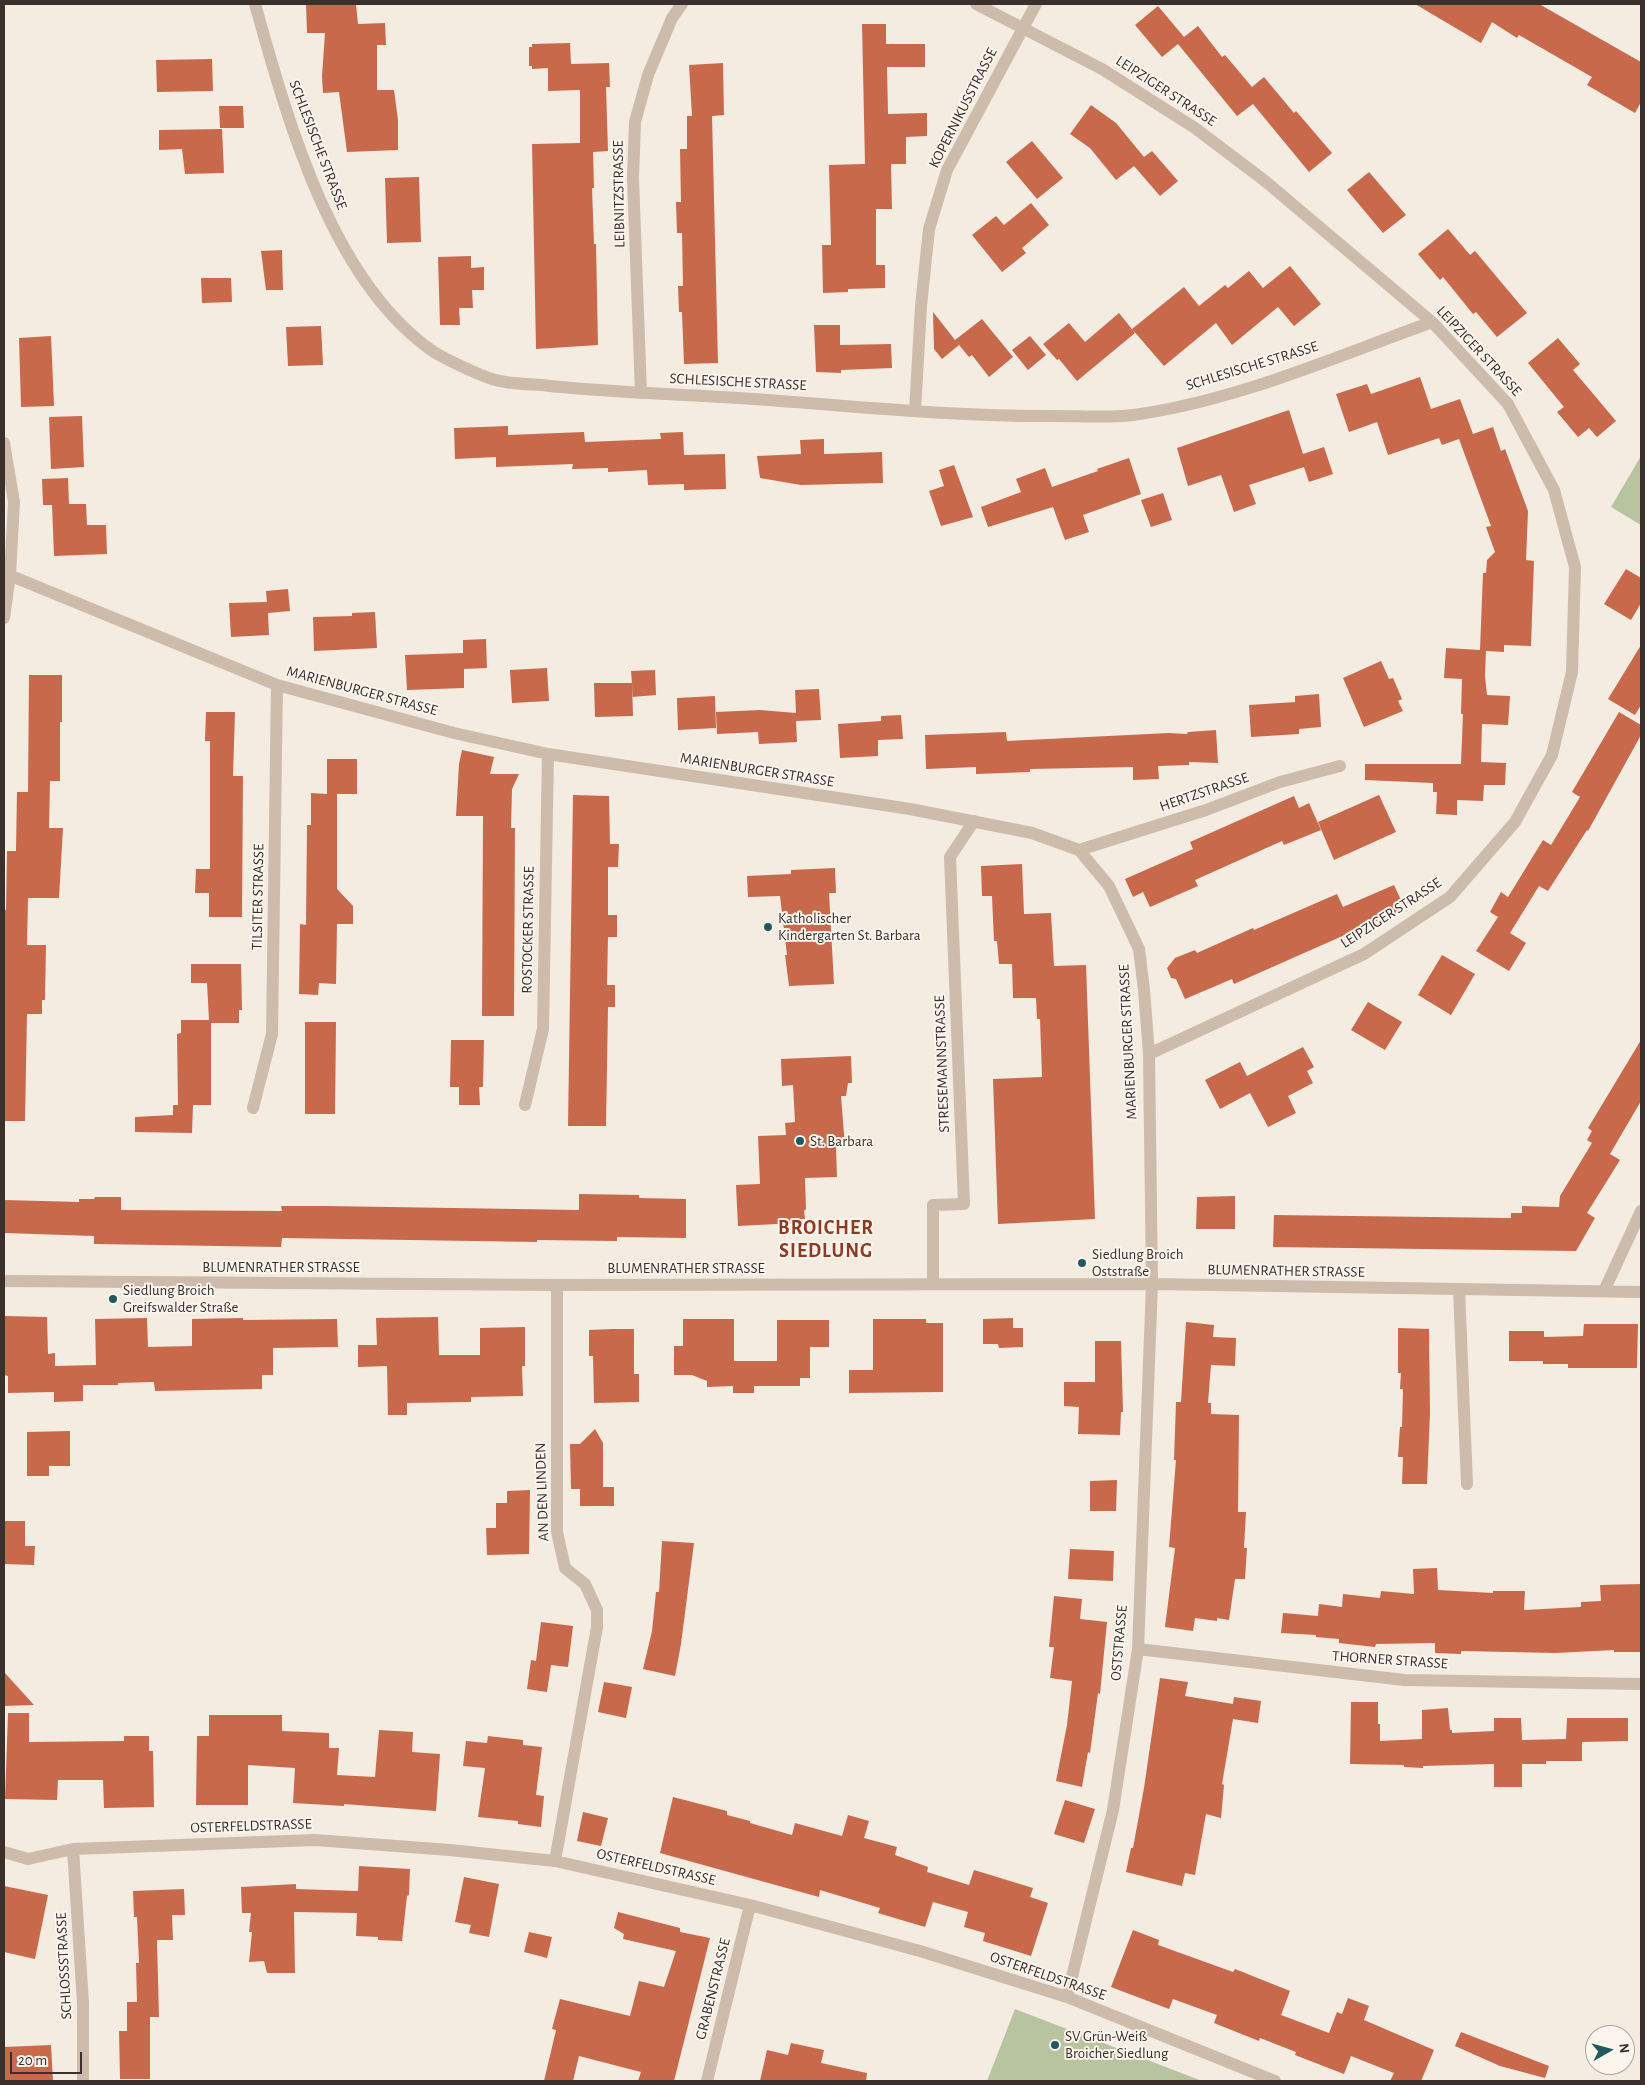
<!DOCTYPE html>
<html>
<head>
<meta charset="utf-8">
<style>
	body { margin:0 }
	#map { position:relative; width:1645px; height:2085px; overflow:hidden; background:#f4ebe1; font-family:"Alegreya Sans",sans-serif }
	canvas { display:block }
	.frame { position:absolute; inset:0; border:5px solid #3b302b; pointer-events:none }
	.north { position:absolute; left:1585px; top:2025px; width:50px; height:50px; box-sizing:border-box; background:#fbf5ee; border:1px solid #aea6a0; border-radius:50%; rotate:83deg; font-size:14px; font-weight:700; line-height:20px; text-align:center; color:#3b302b }
	.north::after { content:''; display:block; margin:auto; width:18px; height:22px; background:#1f5a5e; clip-path:polygon(50% 0,100% 100%,50% 72%,0 100%) }
	.scale { position:absolute; left:10px; top:2052px; width:72px; height:22px; box-sizing:border-box; border:2px solid #3b302b; border-top:0; padding-left:6px; font-size:15px; line-height:18px; white-space:nowrap; color:#3b302b; -webkit-text-stroke:4px #fbf5ee; paint-order:stroke }
</style>
</head>
<body>
<div id="map">
<canvas width="1645" height="2085"></canvas>
<div class="frame"></div>
<div class="north">N</div>
<div class="scale">20 m</div>
</div>
<script>
const ctx = document.querySelector('canvas').getContext('2d');
ctx.lineJoin = 'round';
function fill(path, color) { ctx.fillStyle = color; ctx.fill(path, 'evenodd'); }
function stroke(path, color, width, dash) { ctx.strokeStyle = color; ctx.lineWidth = width; ctx.lineCap = dash ? 'butt' : 'round'; ctx.setLineDash(dash || []); ctx.stroke(path); }
function write(font, color, halo, rows, align = 'center') {
  ctx.font = font + ' "Alegreya Sans",sans-serif'; ctx.lineWidth = 4; ctx.setLineDash([]); ctx.textBaseline = 'middle'; ctx.strokeStyle = halo; ctx.fillStyle = color; for (const [text, x, y, turn = 0] of rows) {
    ctx.save(); ctx.translate(x, y); ctx.rotate((+turn || 0) * Math.PI / 180); ctx.textAlign = isNaN(turn) ? turn : align; if (halo) ctx.strokeText(text, 0, 0); ctx.fillText(text, 0, 0); ctx.restore();
  }
}
fill(new Path2D(`
	M1641 456V525L1611 507Z
	M1015 2009 1202 2081H987Z`), '#b8c4a0');
fill(new Path2D(`
	M306 4H356L358 24 385 23 386 45H377V90H394L398 120V150L347 152 339 92 323 93 322 76 325 33H307Z
	M1415 4H1539L1641 62V102L1635 113 1587 85 1592 77 1519 35 1517 38 1492 22 1481 43Z
	M1158 6 1184 37 1198 26 1222 57 1225 55 1252 87 1264 77 1294 113 1296 111 1332 153 1309 172 1253 104 1237 116 1178 44 1162 57 1135 25Z
	M862 24H886V44H925V67H887L888 114 927 113V136L906 137V164H891L892 209H876V265H885V288L848 289V292L823 293 822 245H831L829 165 865 164Z
	M570 43 571 64 609 63 610 87H606L608 151 593 152 594 188H592L594 244H596L598 345 536 349 532 144 580 143V90L548 91V68L532 69V66H529V47H532V44Z
	M212 59 213 91 157 92 156 60Z
	M723 63 724 115 712 116 718 363 684 364 682 312H679L678 286H683L682 233H677L676 202H681L680 149H687V116H692L689 65Z
	M1091 105 1116 123 1144 157 1152 151 1178 181 1160 196 1134 166 1116 180 1090 148 1070 134Z
	M219 106H243L244 128H220Z
	M222 129 224 173 185 174 182 149 159 150V130Z
	M1032 141 1063 178 1037 199 1006 162Z
	M1369 172 1406 215 1383 233 1347 190Z
	M419 177 421 242 387 243 385 178Z
	M1031 203 1049 225 1022 248 1026 253 1002 272 972 235 996 216 1004 225Z
	M1448 229 1470 255 1475 251 1527 313 1497 337 1476 312 1473 314 1443 277 1440 280 1418 254Z
	M282 250 283 290H266L261 251Z
	M471 256V268L484 267V290H472L473 308H459L460 325H440L438 257Z
	M1290 266 1321 304 1294 326 1278 307 1232 345 1216 323 1164 366 1132 329 1184 287 1199 306 1225 285 1228 288 1249 271 1263 288Z
	M201 278H231L232 302 202 303Z
	M933 312 959 345 942 359 934 349Z
	M1119 313 1135 333 1077 381 1059 359 1057 360 1043 344 1069 323 1085 342Z
	M982 319 1013 357 989 377 972 355 969 357 955 340Z
	M814 325H840V345L891 344 892 368 841 370V373L816 372Z
	M321 326 323 365 288 366 286 327Z
	M51 336 54 406 21 407 19 338Z
	M1030 336 1046 355 1028 370 1012 350Z
	M1558 338 1580 364 1573 370 1616 421 1597 437 1589 428 1578 437 1557 412 1564 407 1528 363Z
	M1420 377 1431 409 1460 399 1473 434 1493 427 1501 451 1505 449 1528 511 1526 560 1534 561 1531 646 1504 645V652L1486 651 1485 676 1487 695 1510 696 1508 725 1482 724 1481 762 1506 763 1505 785H1484L1483 801 1457 800V815L1436 814 1437 792H1433V783L1365 780V764H1461L1463 714H1461L1462 679 1444 678 1446 648 1480 650 1483 573H1486L1487 560 1495 552 1486 527 1491 526 1459 439 1442 445 1439 438 1388 455 1377 422 1349 432 1336 394 1367 384 1371 394Z
	M1289 410 1303 454 1324 447 1333 474 1309 482 1304 467 1249 485 1256 504 1234 512 1221 475 1188 486 1177 448Z
	M82 416 84 467 51 469 49 417Z
	M508 426V435L584 432 585 442 661 439 660 433 683 432 684 455 725 454 726 489 684 490V484L648 485 647 470 608 472V468L572 469 573 464 496 467V457L455 459 454 428Z
	M824 439V454L882 452 883 483 801 485 760 478 757 456 801 454 800 440Z
	M1129 458 1141 494 1083 515 1089 532 1065 540 1053 507 988 527 981 507 1021 492 1016 479 1045 468 1052 487 1098 471 1097 469Z
	M954 465 973 517 941 526 929 491 944 486 939 470Z
	M68 478 69 504H86L87 525H106L107 554 54 556 52 505H43L42 479Z
	M1163 493 1172 520 1151 527 1141 500Z
	M1626 569 1641 578V603L1631 620 1604 604Z
	M288 589 290 611 268 613 269 635 231 637 229 603 267 602 266 591Z
	M375 612 377 648 314 651 313 617 352 616V613Z
	M486 639 487 668 464 669V688L407 690 405 655 463 653V640Z
	M1641 645V705L1635 715 1608 699Z
	M1381 661 1389 679 1393 678 1402 699 1398 701 1403 711 1364 727 1343 678Z
	M547 668 549 701 512 703 510 670Z
	M655 670 656 695 632 697V684L633 716 595 717 594 683H632L631 671Z
	M29 675H62V722H60V781H50L49 828H63L59 898H28L27 945H46L45 1000H42V1014H27L25 1121H4V910H6L7 851H16L17 792H28Z
	M819 689 821 720 796 721 797 742 759 744 758 732 717 734 716 712 760 710 796 713 795 690Z
	M1319 694 1321 727 1299 729V734L1251 737 1249 705 1295 702V696Z
	M715 696 716 728 678 730 677 698Z
	M206 712H235L233 776H243L242 917H209V893H195L196 869H210V741H205Z
	M1619 712 1641 725V735L1588 831 1587 830 1548 891 1539 886 1510 933 1526 943 1509 971 1476 951 1498 917 1490 912 1501 892 1508 897 1543 840 1551 845 1580 797 1572 792Z
	M901 715 903 739 878 740V756L840 758 838 724 881 721V716Z
	M1216 730 1218 763 1189 762V765L1158 766 1159 779 1133 780V767L1030 769V772L976 774V767L926 769 925 735 1006 732 1007 741 1169 733 1187 734 1188 732Z
	M462 750 494 757 490 774H519L512 789 511 828H515L514 1016H482L483 816H456L459 764Z
	M327 759H357V794H337V889L353 906V924H337L336 984 319 983 318 995 299 994 300 924 306 925 307 825H311V793L327 794Z
	M573 795 609 796 610 844H619L618 867H608V915H617V937H608L607 985H615V1007H608L606 1126H568Z
	M1379 795 1396 832 1334 860 1318 822Z
	M1294 796 1299 808 1309 803 1321 830 1284 845 1282 841 1195 880 1198 886 1150 907 1143 892 1133 897 1125 879 1193 849 1190 842Z
	M1022 864 1024 914 1051 913 1054 966 1086 965 1095 1219 998 1224 993 1079 1042 1077 1040 1019H1037L1036 998H1013L1012 964H999L997 941H994L992 896H982L981 866Z
	M835 868 836 893H829L834 984 789 986 785 955H787L780 896 748 897 747 876 791 874V870Z
	M1394 885 1400 898 1399 911 1234 984 1232 979 1185 999 1176 979 1171 978 1167 968 1175 958 1195 950 1197 953 1253 928 1254 930 1337 894 1343 907Z
	M1442 955 1475 974 1451 1015 1418 995Z
	M191 964H241L242 1010H239V1023H211V1105H181H193L192 1133 135 1132V1117L173 1115V1105H178L177 1034 181 1033V1020H209L207 983H191Z
	M1368 1002 1402 1022 1385 1050 1351 1030Z
	M305 1022H336L335 1114H305Z
	M451 1040H484L483 1087H479L480 1105H459V1087H450Z
	M1641 1040V1101L1610 1154 1620 1160 1587 1213 1595 1218 1576 1251 1273 1247 1274 1215 1511 1218V1213H1522V1206L1559 1207 1560 1196 1592 1143 1587 1140 1592 1131 1588 1128Z
	M1303 1047 1314 1067 1307 1071 1313 1083 1288 1096 1296 1113 1268 1127 1250 1093 1220 1109 1205 1080 1240 1062 1247 1076Z
	M851 1056 852 1083H848L846 1096H841L845 1147H836L837 1177 805 1178 806 1209 804 1211 805 1219H796V1223L738 1226 736 1185 760 1184 758 1136 786 1135 785 1123 795 1122 793 1085 782 1086 781 1059Z
	M579 1194 639 1195V1198L686 1199V1238L617 1237V1241L537 1240V1242L282 1238 281 1247 94 1244V1236L4 1233V1200L79 1202V1199H94L95 1197H121V1210L282 1211 281 1206H326L579 1210Z
	M1235 1196V1229H1196L1197 1197Z
	M4 1316 47 1317 48 1354 55 1353V1366L96 1365 95 1319 147 1318 148 1347 192 1346V1319L243 1318V1320L337 1319 338 1347 273 1348V1375H262V1389L155 1391 154 1382 118 1383V1385H83V1401L54 1402V1392L8 1393V1376L4 1375Z
	M438 1317 439 1355H480V1328L525 1327V1366H522L523 1396 471 1397V1402L407 1403V1415H388L387 1366 358 1367V1345H377L376 1318Z
	M1013 1318V1328H1023V1347L999 1348 998 1344H983V1319Z
	M683 1319H734V1361H777V1320H829V1347H810V1378H800V1386H754V1393H733V1386L707 1387V1381L692 1375H674V1346H683Z
	M873 1319H926V1323H943V1392L849 1393V1370H873Z
	M1186 1322 1214 1325 1213 1337 1236 1338 1235 1366 1211 1365 1208 1403H1211V1414L1239 1415 1238 1512H1246L1244 1548H1247L1245 1579H1235L1229 1620 1217 1618V1621L1195 1618 1193 1631 1165 1627 1175 1548 1169 1547 1176 1460H1174L1176 1402H1181Z
	M1584 1324H1638L1637 1368H1568V1364H1543V1361H1509V1331H1544V1337L1583 1336Z
	M1398 1328 1429 1329 1430 1413 1427 1484H1402L1403 1457H1398L1400 1427H1402L1403 1389H1400L1401 1373H1398Z
	M613 1329H634V1374H639V1402L594 1403 593 1356H589V1330Z
	M1095 1341H1121L1123 1412H1121L1120 1435 1078 1434 1079 1407 1064 1406V1382H1095Z
	M595 1429 603 1443V1487H614V1506H580V1489H571L570 1444H580Z
	M70 1431V1466H49V1476H27V1432Z
	M1117 1480 1116 1511H1090V1481Z
	M530 1490 529 1554 487 1555 486 1528H496V1503H507V1491Z
	M4 1521H25V1546H35L34 1565 4 1564Z
	M662 1541 694 1543 681 1644 675 1676 643 1669 652 1631 656 1592H659Z
	M1070 1549 1114 1551 1113 1581 1068 1579Z
	M1437 1568 1438 1590 1493 1593V1591H1525L1524 1610 1581 1607V1602L1601 1601 1600 1585 1641 1584V1652H1614V1650L1556 1653 1461 1651V1654L1435 1653V1643L1376 1644 1375 1647 1339 1643V1639L1316 1637V1635L1281 1633 1283 1613 1318 1616 1319 1604 1342 1607 1343 1594 1380 1598 1381 1591 1414 1594 1413 1569Z
	M1054 1596 1082 1599 1080 1619 1107 1622 1100 1694 1098 1693 1090 1753 1088 1752 1082 1787 1056 1781 1067 1725 1072 1681 1050 1678 1054 1647H1049Z
	M541 1622 573 1626 568 1667 551 1665 547 1692 527 1689 531 1660 536 1661Z
	M4 1672 34 1705 4 1706Z
	M1160 1678 1188 1682 1185 1696 1233 1704 1234 1697 1261 1701 1258 1723 1233 1719 1222 1784 1224 1785 1221 1818 1206 1814 1195 1875 1185 1873 1182 1886 1126 1872 1131 1848H1133L1144 1788Z
	M604 1682 632 1687 626 1718 598 1712Z
	M1351 1702H1378V1724H1380V1741L1422 1739V1710L1448 1708 1450 1730H1452V1733L1494 1731V1718H1521L1522 1740 1566 1739 1567 1718H1628V1741L1582 1742V1761H1546V1764H1522V1787H1494V1764L1423 1766V1768L1404 1767V1765L1350 1764Z
	M8 1713H29V1742L124 1741V1736H149V1751H153L154 1807 104 1808 103 1780H58L57 1800 5 1799Z
	M209 1715H282V1731L329 1733V1748H339L337 1775 375 1777 379 1730 413 1732 412 1752 440 1754 436 1811 344 1804V1806L293 1803 295 1768 248 1765V1805H196L197 1736H209Z
	M488 1736 523 1740V1745L542 1747 536 1795 544 1796 541 1827 518 1824V1821L478 1817 485 1768 463 1766 466 1741 487 1743Z
	M673 1797 727 1811V1815L750 1821V1823L792 1835 795 1823 842 1836 848 1815 869 1821 864 1838 897 1847 895 1855 928 1867 927 1872 969 1885 974 1870 1033 1888 1030 1897 1048 1903 1031 1956 983 1941 985 1933 964 1927 968 1912 933 1902 925 1927 878 1913 880 1908 820 1890 819 1897 660 1853Z
	M1065 1800 1095 1809 1084 1843 1054 1834Z
	M583 1812 608 1818 601 1846 577 1841Z
	M359 1866 410 1869 409 1895 407 1896 402 1941 378 1940V1937L356 1936 357 1913 294 1912 295 1973H267L264 1961 249 1962 252 1932H249L251 1913H242L241 1887 296 1884V1889L358 1891Z
	M464 1877 499 1884 489 1937 469 1933 471 1925 455 1922Z
	M4 1886 48 1895 35 1959 4 1952Z
	M184 1889 185 1915H172L173 1940H157L159 2017H150V2079H120L119 2031H127V2002H137L136 1963H139L137 1917H134L133 1891Z
	M618 1912 680 1928V1932L710 1938 674 2081H638L641 2072 579 2056 573 2081H544L556 2030 552 2029 560 1999 630 2016 639 1981 664 1987 676 1951 623 1939 624 1934 614 1928Z
	M1133 1930 1159 1940 1158 1945 1233 1972 1235 1969 1290 1991 1281 2015 1329 2033 1337 2012 1342 2014 1348 1998 1369 2006 1364 2020 1434 2050 1421 2081H1390L1394 2073 1351 2056 1344 2074 1295 2055 1296 2052 1260 2038 1259 2041 1214 2023 1217 2015 1173 1999 1169 2009 1111 1987Z
	M529 1932 552 1937 547 1958 524 1952Z
	M1461 2032 1549 2066 1545 2078 1500 2066 1455 2046Z
	M791 2043 824 2050 821 2063 867 2073 866 2081H760L767 2050 788 2055Z
	M51 2045 53 2081H4V2047Z`), '#c8694b');
stroke(new Path2D(`
	M255 4C287 118 331 282 434 352 445 359 479 375 492 379 507 384 526 384 542 385 601 392 660 393 720 397 831 403 943 417 1054 416 1080 416 1107 418 1133 415 1236 401 1335 357 1432 322
	M976 4 1102 69 1195 128 1265 181 1432 322 1508 404 1554 490 1575 567 1572 672 1552 755 1515 822 1450 897 1364 954 1149 1054
	M641 393 633 178 635 122 648 75 672 18 682 4
	M915 411 921 306 929 229 947 170 1036 4
	M4 443 14 502 10 575 4 618
	M4 573 277 685 454 733 548 754 910 809 1032 833 1079 850 1109 886 1139 949 1144 990 1149 1054 1152 1284 1138 1649 1113 1810 1067 1997
	M1079 850 1206 810 1280 782 1340 766
	M525 1105 543 1029 548 754
	M253 1108 272 1034 277 685
	M4 1281 557 1285 1152 1284 1641 1292
	M933 1283V1205L964 1204 950 857 974 821
	M1459 1289 1467 1484
	M1604 1291 1641 1211
	M1138 1649 1404 1680 1641 1684
	M73 1849 83 2003V2081
	M4 1852 28 1859 73 1849 315 1840 450 1850 555 1861 750 1905 920 1951 1067 1997 1275 2081
	M555 1861 597 1627V1610L585 1584 565 1568 557 1532V1285
	M707 2081 750 1905`), '#cdbbac', 12);
for (const [x, y, r, color] of [
	[768,927,5,"#1f5a5e"],
	[800,1141,5,"#1f5a5e"],
	[1082,1263,5,"#1f5a5e"],
	[113,1299,5,"#1f5a5e"],
	[1055,2045,5,"#1f5a5e"]
]) { const dot = new Path2D(); dot.arc(x, y, r, 0, 2 * Math.PI); ctx.fillStyle = color; ctx.fill(dot); stroke(dot, '#fbf5ee', 2); }
write('15px', '#3b302b', '#fbf5ee', [
	["LEIPZIGER STRASSE",1166,91,33],
	["KOPERNIKUSSTRASSE",963,108,-63],
	["SCHLESISCHE STRASSE",318,145,69],
	["LEIBNITZSTRASSE",619,194,-91],
	["LEIPZIGER STRASSE",1479,351,47],
	["SCHLESISCHE STRASSE",1252,366,-17],
	["SCHLESISCHE STRASSE",738,382,3],
	["MARIENBURGER STRASSE",362,691,15],
	["MARIENBURGER STRASSE",757,770,9],
	["HERTZSTRASSE",1204,792,-19],
	["TILSITER STRASSE",258,897,-89],
	["LEIPZIGER STRASSE",1391,913,-33],
	["ROSTOCKER STRASSE",528,930,-89],
	["MARIENBURGER STRASSE",1128,1042,-93],
	["STRESEMANNSTRASSE",942,1064,-92],
	["BLUMENRATHER STRASSE",281,1267],
	["BLUMENRATHER STRASSE",686,1268],
	["BLUMENRATHER STRASSE",1286,1271,1],
	["AN DEN LINDEN",542,1492,-92],
	["OSTSTRASSE",1119,1643,-85],
	["THORNER STRASSE",1390,1660,4],
	["OSTERFELDSTRASSE",251,1826,-2],
	["OSTERFELDSTRASSE",656,1867,13],
	["SCHLOSSSTRASSE",64,1966,-93],
	["OSTERFELDSTRASSE",1048,1976,19],
	["GRABENSTRASSE",713,1989,-76]
]);
write('15px', '#3b302b', '#fbf5ee', [
	["Katholischer",778,918],
	["Kindergarten St. Barbara",778,935],
	["St. Barbara",810,1141],
	["Siedlung Broich",1092,1254],
	["Oststraße",1092,1271],
	["Siedlung Broich",123,1290],
	["Greifswalder Straße",123,1307],
	["SV Grün-Weiß",1065,2036],
	["Broicher Siedlung",1065,2053]
], 'left');
ctx.letterSpacing = '1px';
write('bold 20px', '#8c3b22', '#fbf5ee', [
	["BROICHER",826,1228],
	["SIEDLUNG",826,1251]
]);
ctx.letterSpacing = '0px';
</script>
</body>
</html>
